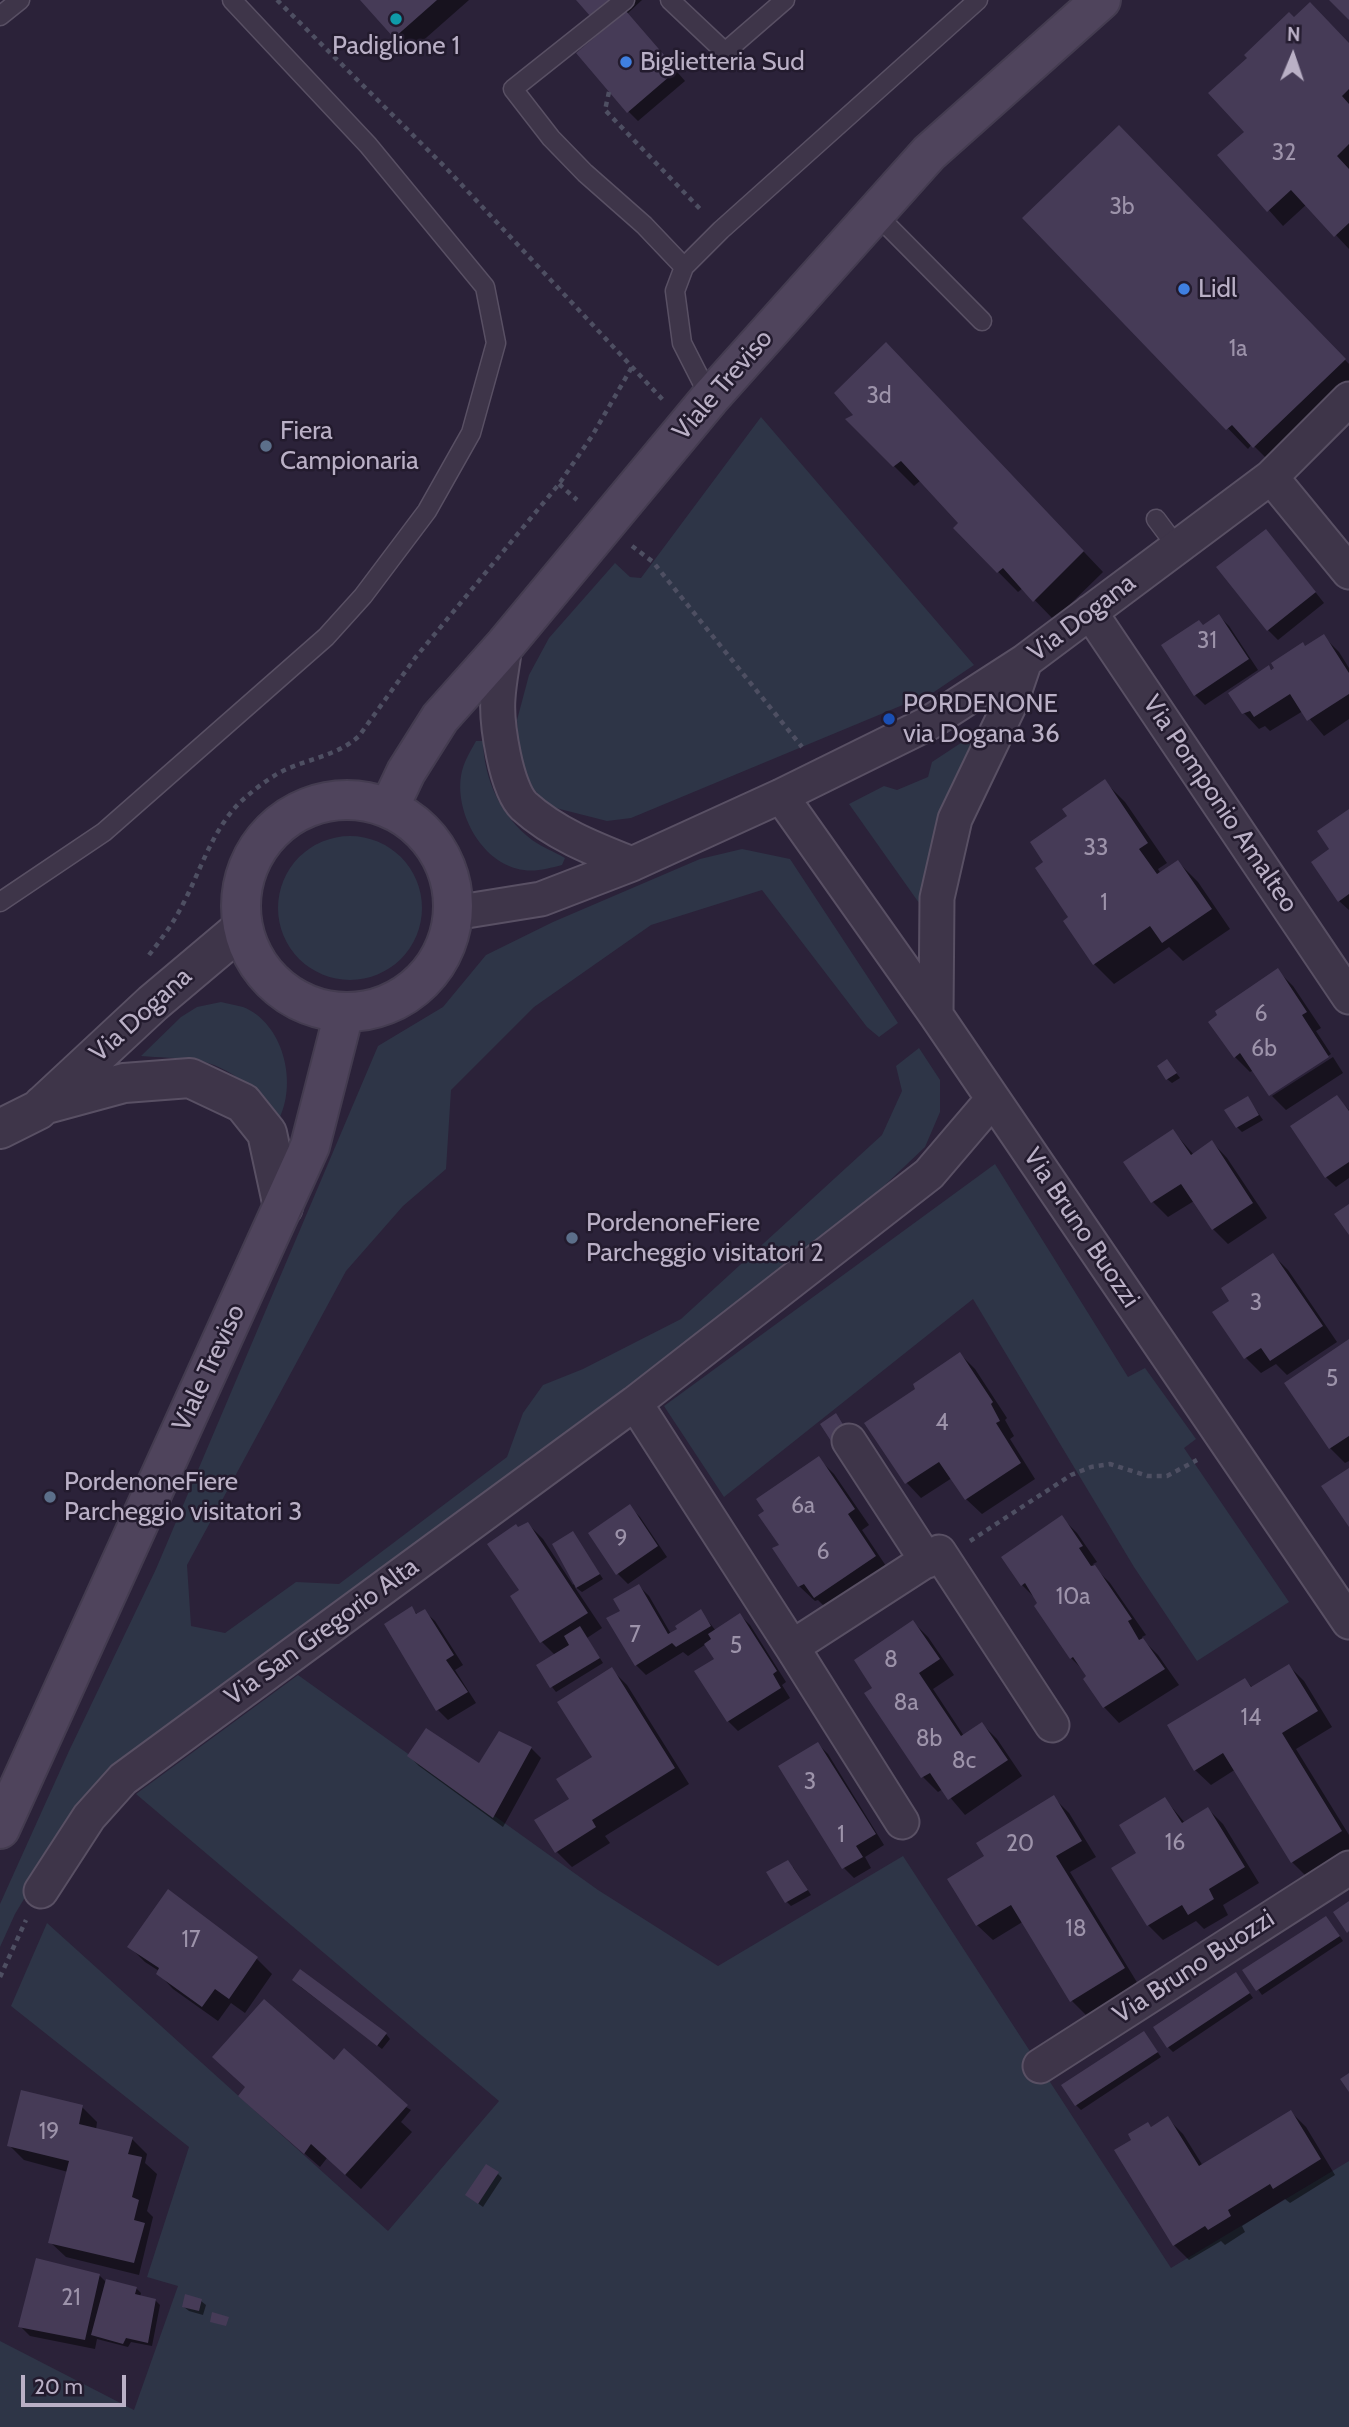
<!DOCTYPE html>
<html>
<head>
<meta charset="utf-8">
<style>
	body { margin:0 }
	#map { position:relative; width:1349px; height:2427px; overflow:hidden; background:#2b2239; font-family:Cabin,sans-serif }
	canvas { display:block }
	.north { position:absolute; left:1258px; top:21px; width:70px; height:70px; -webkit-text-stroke:5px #231b2e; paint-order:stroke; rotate:2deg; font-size:19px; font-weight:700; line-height:28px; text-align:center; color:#bab0c6 }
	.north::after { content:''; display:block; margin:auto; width:24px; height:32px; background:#bab0c6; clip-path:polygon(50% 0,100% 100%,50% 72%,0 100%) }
	.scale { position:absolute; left:21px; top:2375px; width:105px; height:32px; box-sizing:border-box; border:4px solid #bab0c6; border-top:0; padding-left:9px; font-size:21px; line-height:24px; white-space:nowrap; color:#bab0c6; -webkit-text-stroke:5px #231b2e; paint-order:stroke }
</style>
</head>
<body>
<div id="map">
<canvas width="1349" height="2427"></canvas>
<div class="north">N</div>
<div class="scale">20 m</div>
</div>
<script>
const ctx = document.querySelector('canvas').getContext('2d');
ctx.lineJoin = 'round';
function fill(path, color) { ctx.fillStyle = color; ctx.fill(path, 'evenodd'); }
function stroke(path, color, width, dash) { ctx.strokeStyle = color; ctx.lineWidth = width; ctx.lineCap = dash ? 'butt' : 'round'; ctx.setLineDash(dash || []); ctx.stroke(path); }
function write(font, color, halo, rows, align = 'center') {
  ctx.font = font + ' Cabin,sans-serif'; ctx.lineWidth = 5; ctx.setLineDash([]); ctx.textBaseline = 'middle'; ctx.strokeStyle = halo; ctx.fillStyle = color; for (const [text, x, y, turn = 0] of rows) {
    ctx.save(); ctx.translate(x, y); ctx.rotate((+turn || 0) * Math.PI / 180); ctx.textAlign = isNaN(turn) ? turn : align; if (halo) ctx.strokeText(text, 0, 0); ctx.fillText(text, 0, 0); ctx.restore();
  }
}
fill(new Path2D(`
	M761 417 974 665 934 692 631 818 607 821 548 806 532 787 519 756 517 720 529 675 549 638 615 563 630 577 641 578Z
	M976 733 950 790 930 850 924 910 849 804 884 786 897 790 928 777 932 762Z
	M476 741H483C484 780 501 816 532 840 542 847 555 852 565 858L562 865C550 868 536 872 524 870 483 865 455 814 461 776 463 763 470 752 476 741Z
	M278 908a72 72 0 1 1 144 0a72 72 0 1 1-144 0Z
	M742 849 790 859 898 1023 879 1037 867 1027 762 890 651 925 534 1007 451 1090 446 1169 403 1206 346 1271 187 1565 191 1626 225 1633 296 1582 339 1584 507 1457 523 1413 543 1385 583 1369 681 1319 882 1135 902 1091 896 1066 919 1048 940 1080V1112L925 1147 846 1222 266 1658 69 1824 15 1914 0 1947V1904L69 1751 156 1569 378 1046 443 1007 486 955 553 922 700 859Z
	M221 1002C228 1004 236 1005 243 1007 283 1023 297 1081 280 1117 257 1092 231 1066 196 1060 178 1057 159 1058 141 1056L181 1017 197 1007Z
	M995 1164 1128 1377 1145 1368 1196 1439 1184 1448 1289 1602 1197 1661 1134 1567 973 1299 724 1497 664 1406Z
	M298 1675 598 1890 718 1966 903 1856 1171 2268 1349 2161V2427H0V2341L134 2410 178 2286 147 2277 189 2147 11 2006 47 1923 388 2231 499 2101 136 1794Z`), '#2e3547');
fill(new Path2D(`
	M362 0H469L410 52Z
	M578 0H642L627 14 685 81 638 121 628 111 606 30Z
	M1295 19 1349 45V249L1307 204 1283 226 1220 155 1246 132Z
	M1139 147 1349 364V394L1274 466 1252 444 1248 449 1025 219Z
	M906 364 1103 572 1054 620 1023 588 1018 592 955 528 961 523 921 480 914 486 848 420 856 415Z
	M1275 541 1324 603 1278 640 1268 630Z
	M1219 616 1229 626 1258 670 1205 705 1195 695 1203 626Z
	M1323 636 1339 652 1349 668V719L1324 736 1303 711 1270 731 1265 726 1259 729 1244 713 1230 693 1269 667 1273 671Z
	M1105 782 1125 802 1167 863 1158 869 1161 874 1178 862 1198 882 1230 929 1183 961 1169 947 1114 984 1094 964 1065 921 1071 918 1046 862 1069 817Z
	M1349 811V910L1339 901 1332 850Z
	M1278 971 1293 986 1321 1028 1316 1031 1331 1054 1271 1093V1095L1254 1070 1250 1072 1235 1057Z
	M1333 1057 1343 1073 1286 1110 1272 1096Z
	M1171 1066 1180 1078 1172 1083 1167 1079Z
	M1248 1098 1263 1120 1242 1132 1237 1127Z
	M1337 1098 1349 1110V1178L1336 1187 1326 1177Z
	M1173 1131 1194 1155 1212 1142 1227 1158 1267 1218 1228 1244 1213 1229 1194 1201 1168 1217 1153 1202 1126 1162Z
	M1273 1255 1288 1270 1337 1342 1287 1375 1276 1364 1261 1373 1246 1358 1214 1312 1232 1301Z
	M1349 1341V1461L1345 1463 1330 1448Z
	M960 1354 975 1369 1007 1418 1005 1420 1014 1436 1010 1439 1035 1479 982 1514 966 1499 952 1478 921 1498 906 1482 917 1390Z
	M819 1459 834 1474 869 1525 862 1530 890 1572 830 1612 818 1600 815 1601 799 1586Z
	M630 1507 640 1517 667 1557 628 1584 618 1574Z
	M1062 1518 1077 1533 1097 1562 1093 1564 1097 1570 1110 1583 1146 1635 1142 1637 1144 1641 1158 1655 1179 1685 1119 1723 1104 1707 1087 1674 1071 1658 1038 1601 1022 1585Z
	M528 1524 543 1539 573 1585 575 1583 573 1533 603 1579 582 1592 574 1586 602 1628 587 1638 603 1663 556 1692 552 1687 555 1655 541 1641 522 1591 518 1529Z
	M639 1586 649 1596 671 1634 701 1612 716 1631 740 1615 750 1625 786 1682 782 1685 790 1698 738 1731 728 1721 697 1671 717 1659 706 1644 688 1656 683 1652 646 1675 636 1665 622 1612Z
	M411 1608 418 1615 424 1611 435 1621 463 1665 455 1670 476 1703 448 1720 438 1710Z
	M913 1622 928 1637 954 1675 933 1689 964 1736 982 1724 997 1739 1022 1776 965 1815 943 1789 938 1792 923 1777Z
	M1289 1666 1304 1681 1332 1727 1296 1749 1349 1835V1851L1307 1877 1292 1862 1236 1769 1211 1785 1195 1770 1245 1680 1253 1688Z
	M612 1670 627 1685 689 1784 605 1836 610 1843 572 1867 557 1852 571 1799 594 1757Z
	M818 1744 828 1754 884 1845 865 1857 871 1868 854 1878 844 1868 781 1766Z
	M531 1748 541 1758 503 1827 419 1766 409 1756 480 1765Z
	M1054 1798 1069 1813 1096 1857 1070 1872 1138 1984 1087 2016 1072 2001 1024 1921 993 1940 977 1925 987 1857Z
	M1165 1799 1185 1823 1208 1809 1223 1824 1259 1883 1223 1905 1228 1915 1204 1929 1196 1921 1163 1940 1148 1925 1139 1853Z
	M793 1867 811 1895 791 1906 786 1901Z
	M1330 1922 1343 1941 1262 1995 1245 1971Z
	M130 1947 257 1959 272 1974 245 2013 231 2003 218 2021 173 1989 158 1973 159 1971 145 1962Z
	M1240 1979 1253 1998 1173 2052 1168 2047Z
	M298 1985 386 2034 390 2039 382 2049Z
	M1144 2033 1161 2057 1081 2110 1076 2105Z
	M341 2068 411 2110 401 2122 412 2132 361 2189 327 2158 320 2167 256 2111 247 2088Z
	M82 2107 97 2122 96 2130 132 2139 147 2154 145 2163 157 2174 147 2211 153 2217 139 2275 66 2257 50 2242 68 2172 24 2160 9 2145Z
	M1291 2112 1306 2127 1335 2175 1290 2203 1285 2199 1242 2226 1245 2232 1225 2245 1221 2241 1189 2260 1174 2245 1133 2140 1148 2124 1152 2128 1168 2119 1183 2134 1203 2166Z
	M498 2174 502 2178 483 2207 472 2199Z
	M99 2275 107 2283 136 2288 141 2293 140 2297 155 2300 160 2305 152 2346 131 2342 128 2347 97 2339 95 2349 30 2336 20 2326Z
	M201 2301 206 2305 203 2315 189 2311 184 2307Z`), '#0007');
fill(new Path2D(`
	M360 0H437L394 38Z
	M576 0H610L591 17Z
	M1329 0H1349V20Z
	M1310 2 1349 43V89L1342 96 1349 104V144L1337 156 1349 169V223L1334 237 1291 190 1267 212 1217 155 1244 132 1208 93 1247 58 1244 55 1289 12 1294 17Z
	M626 11 677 70 627 113 576 53Z
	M1119 125 1346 359 1253 448 1232 425 1226 430 1022 218Z
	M886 342 1084 551 1033 602 1003 568 997 573 953 528 958 523 901 461 893 467 845 419 853 415 834 393Z
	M1266 529 1316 592 1267 631 1216 567Z
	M1219 614 1249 659 1194 696 1161 645 1199 620 1203 625Z
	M1324 634 1349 673V694L1307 721 1290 694 1254 717 1250 711 1242 714 1228 693 1269 665 1271 670 1274 668 1271 663 1303 642 1305 646Z
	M1105 779 1148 843 1139 849 1157 874 1178 860 1212 909 1162 943 1150 926 1093 965 1063 921 1068 917 1035 868 1043 862 1030 842 1067 816 1062 809Z
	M1349 809V894L1338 902 1311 862 1329 849 1317 831Z
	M1278 968 1307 1012 1302 1015 1329 1057 1269 1096 1240 1053 1234 1058 1208 1022 1217 1015 1215 1011Z
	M1167 1059 1177 1073 1166 1080 1157 1066Z
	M1337 1095 1349 1111V1162L1325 1178 1290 1126Z
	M1248 1096 1259 1115 1236 1128 1224 1110Z
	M1173 1129 1191 1155 1212 1140 1253 1203 1212 1230 1181 1184 1151 1203 1123 1162Z
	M1349 1204V1235L1334 1214Z
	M1273 1253 1323 1326 1270 1361 1261 1348 1244 1359 1212 1312 1229 1301 1221 1288Z
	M1349 1339V1436L1329 1449 1284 1383Z
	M960 1352 993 1402 991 1404 1000 1421 996 1423 1021 1463 965 1500 939 1462 905 1484 864 1423 915 1389 913 1384Z
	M836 1413 847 1431 831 1441 820 1424Z
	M819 1456 855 1509 848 1514 876 1556 814 1598 804 1584 798 1587 772 1548 779 1545 758 1515 764 1511 756 1499Z
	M1349 1468V1527L1321 1486Z
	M630 1504 658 1546 616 1575 588 1533Z
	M1062 1515 1083 1546 1079 1548 1091 1566 1095 1565 1132 1619 1128 1621 1139 1640 1143 1638 1165 1669 1103 1708 1083 1679 1086 1676 1073 1657 1070 1659 1034 1606 1037 1603 1025 1583 1021 1586 1001 1557Z
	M528 1522 588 1613 540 1643 510 1596 519 1590 487 1544 516 1524 518 1527Z
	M573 1531 600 1574 576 1588 552 1544Z
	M639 1584 668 1634 677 1629 675 1626 701 1609 711 1626 676 1647 672 1643 635 1666 606 1618 620 1611 613 1599Z
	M412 1606 416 1614 425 1609 454 1655 446 1660 468 1692 436 1711 384 1624Z
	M740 1613 777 1671 773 1674 781 1688 727 1722 694 1671 714 1659 704 1644 711 1639 708 1634Z
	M913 1620 940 1659 919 1673 961 1736 982 1722 1008 1760 948 1800 930 1773 921 1778 864 1693 872 1688 854 1660Z
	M580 1626 600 1658 550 1688 536 1665 569 1645 564 1636Z
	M1289 1664 1318 1711 1282 1733 1342 1831 1291 1863 1223 1753 1194 1771 1167 1725 1245 1678 1251 1687Z
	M612 1667 675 1768 592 1820 596 1827 555 1853 534 1820 569 1799 556 1779 592 1757 557 1702Z
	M426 1728 479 1763 499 1731 532 1747 493 1818 407 1756Z
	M818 1742 876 1834 856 1846 863 1857 842 1869 778 1766Z
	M1054 1795 1082 1841 1056 1856 1125 1968 1070 2002 1011 1905 976 1926 947 1879 984 1856 976 1843Z
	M1165 1797 1182 1823 1208 1807 1245 1867 1209 1889 1214 1899 1188 1915 1182 1905 1147 1926 1111 1868 1136 1853 1119 1825Z
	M788 1860 808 1890 785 1903 766 1872Z
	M168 1889 258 1957 229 1999 215 1989 202 2007 156 1974 159 1968 127 1947Z
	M1349 1901V1931L1347 1933 1333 1912Z
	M1326 1916 1340 1936 1256 1991 1242 1970Z
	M300 1969 387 2033 377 2046 292 1980Z
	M1236 1972 1250 1993 1167 2048 1153 2027Z
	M264 1999 334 2060 344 2048 408 2105 345 2175 311 2144 304 2154 238 2096 245 2087 212 2057Z
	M1144 2031 1158 2052 1075 2106 1061 2085Z
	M1349 2073V2092L1340 2079Z
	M21 2090 83 2105 79 2124 133 2137 128 2154 142 2157 132 2197 139 2200 134 2220 145 2223 134 2263 48 2243 69 2161 7 2146Z
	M1291 2110 1321 2159 1273 2189 1270 2184 1228 2210 1231 2216 1208 2230 1205 2226 1173 2246 1114 2150 1131 2140 1128 2134 1148 2122 1151 2127 1168 2116 1199 2166Z
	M486 2164 499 2172 478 2204 465 2195Z
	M36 2258 100 2274 85 2340 18 2327Z
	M106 2279 137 2287 135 2294 156 2299 148 2343 126 2338 123 2344 91 2335Z
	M185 2294 202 2299 199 2311 182 2307Z
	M212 2312 229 2317 226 2326 210 2322Z`), '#463b57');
const service = new Path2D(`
	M625 0 513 89 551 138 585 173 644 225 684 267
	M670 0 725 52 785 0
	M0 16 20 0
	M875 213 982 321
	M710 398 682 343 675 291 684 267 721 230 978 0
	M1156 519 1177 547
	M0 902 104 832 326 637 363 596 427 511 471 433 496 343 485 287 368 145 232 0`);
const minor = new Path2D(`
	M1271 477 1349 572
	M1090 612 1349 997
	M505 645C503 663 499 681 498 698 496 723 506 789 524 806 555 834 594 849 632 864
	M781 796 936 1015 1349 1622
	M454 913 541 899 632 864 781 796 929 723 1025 661 1271 477 1349 399
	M936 1015 937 898 955 819 1011 702 1025 661
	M635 1403 792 1647 902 1822
	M849 1441 927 1561
	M792 1647 939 1552 1052 1725
	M41 1891 89 1817 123 1779 635 1403 929 1174 993 1099
	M1040 2066 1349 1868`);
const tertiary = new Path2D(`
	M43 1105 124 1083 190 1078 243 1103 267 1133 283 1207
	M0 1129 38 1110 153 1003 242 928`);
const secondary = new Path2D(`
	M241 906a106 106 0 1 1 212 0a106 106 0 1 1-212 0Z
	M389 808 406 772 440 718 505 645 710 398 929 153 1101 0
	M0 1829 310 1146 344 1013`);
stroke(service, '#595064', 21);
stroke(minor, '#595064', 37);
stroke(tertiary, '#595064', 42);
stroke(secondary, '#443c50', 42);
stroke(new Path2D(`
	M277 0 445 167 663 400
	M609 92 605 110 703 212
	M559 484 577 500
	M632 546 653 562 802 747
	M149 955C159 942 169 929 177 915 200 876 211 826 247 796 259 786 273 775 287 769 312 758 338 755 359 736L415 658 559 484 592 436 632 367
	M970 1541 1071 1475 1091 1467 1110 1464 1148 1476H1167L1197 1460
	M0 1977 26 1920`), '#4e4f62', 4.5, [5, 5]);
stroke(service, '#3e3549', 18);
stroke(minor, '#3e3549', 33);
stroke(tertiary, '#3e3549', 38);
stroke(secondary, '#4f445c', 38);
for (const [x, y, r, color] of [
	[396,19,7,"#0f9aa8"],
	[626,62,7,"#3f7fe0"],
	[1184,289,7,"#3f7fe0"],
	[266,446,7,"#5c6f8a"],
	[889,719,7,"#1a4fb4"],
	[572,1238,7,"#5c6f8a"],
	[50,1497,7,"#5c6f8a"]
]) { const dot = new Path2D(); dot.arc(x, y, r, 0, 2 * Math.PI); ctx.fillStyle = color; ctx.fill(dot); stroke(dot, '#231b2e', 2.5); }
write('23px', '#9d93aa', null, [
	["32",1284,153],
	["3b",1122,207],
	["1a",1238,349],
	["3d",879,396],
	["31",1207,641],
	["33",1096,848],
	["1",1104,903],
	["6",1261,1014],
	["6b",1264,1049],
	["3",1256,1303],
	["5",1332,1379],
	["4",942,1423],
	["6a",803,1506],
	["9",621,1539],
	["6",823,1552],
	["10a",1073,1597],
	["7",635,1635],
	["5",736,1646],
	["8",891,1660],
	["8a",906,1703],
	["14",1251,1718],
	["8b",929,1739],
	["8c",964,1761],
	["3",810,1782],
	["1",841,1835],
	["16",1175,1843],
	["20",1020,1844],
	["18",1076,1929],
	["17",191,1940],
	["19",49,2132],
	["21",71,2298]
]);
write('26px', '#bab0c6', '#231b2e', [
	["Padiglione 1",396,46,"center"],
	["Biglietteria Sud",640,62],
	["Lidl",1198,289],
	["Fiera",280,431],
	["Campionaria",280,461],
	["PORDENONE",903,704],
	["via Dogana 36",903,734],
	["PordenoneFiere",586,1223],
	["Parcheggio visitatori 2",586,1253],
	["PordenoneFiere",64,1482],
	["Parcheggio visitatori 3",64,1512]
], 'left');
write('26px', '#bab0c6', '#231b2e', [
	["Viale Treviso",723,385,-49],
	["Via Dogana",1082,618,-37],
	["Via Pomponio Amalteo",1220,804,56],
	["Via Dogana",141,1015,-42],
	["Via Bruno Buozzi",1081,1228,56],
	["Viale Treviso",209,1368,-65],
	["Via San Gregorio Alta",322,1632,-36],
	["Via Bruno Buozzi",1194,1967,-33]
]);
</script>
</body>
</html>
